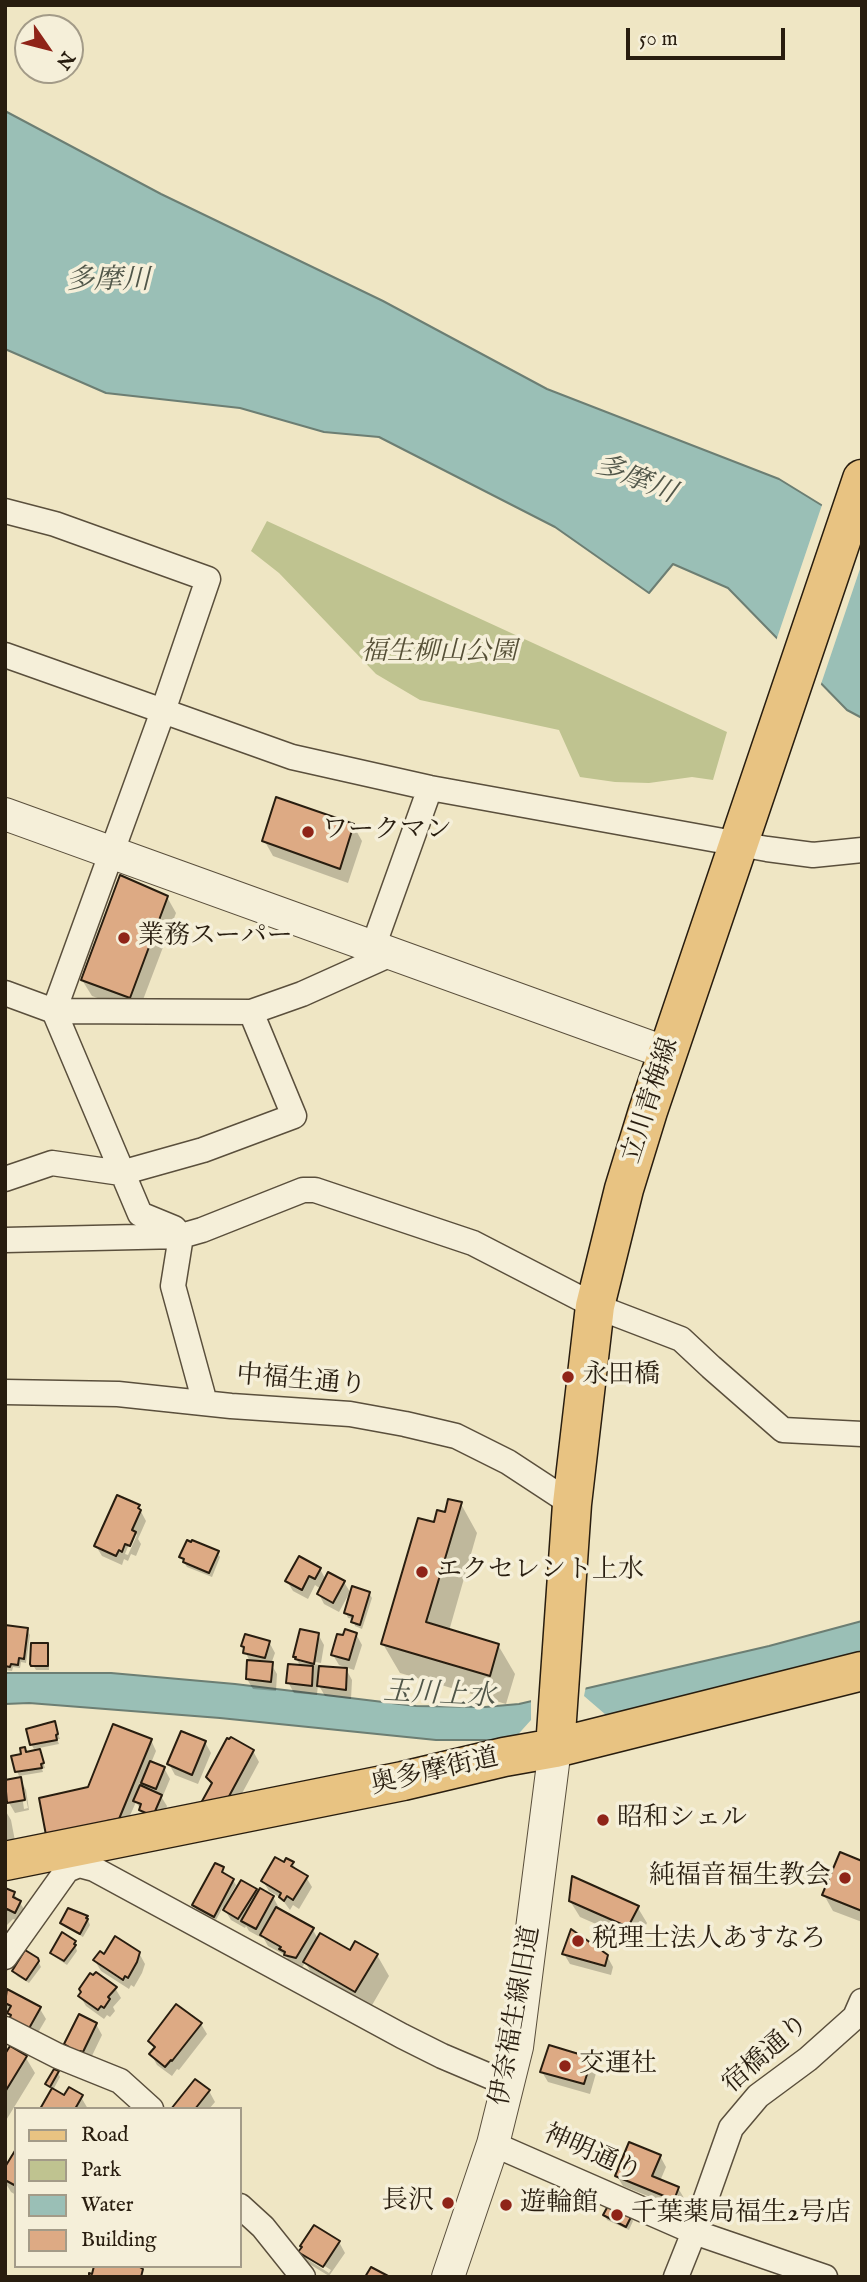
<!DOCTYPE html>
<html>
<head>
<meta charset="utf-8">
<style>
	body { margin:0 }
	#map { position:relative; width:867px; height:2282px; overflow:hidden; background:#efe6c4; font-family:"IM FELL English",serif }
	canvas { display:block }
	.frame { position:absolute; inset:0; border:7px solid #281d0f; pointer-events:none }
	.legend { position:absolute; left:14px; top:2107px; width:228px; height:161px; box-sizing:border-box; background:#f5efd9; border:2px solid #a39b88; margin:0; padding:9px 12px; list-style:none; font-size:21px; color:#281d0f }
	.legend li { display:flex; align-items:center; gap:14px; height:35px }
	.legend b { width:35px; border:2px solid #a39b88 }
	.north { position:absolute; left:14px; top:14px; width:70px; height:70px; box-sizing:border-box; background:#f5efd9; border:2px solid #a39b88; border-radius:50%; rotate:125deg; font-size:19px; font-weight:700; line-height:28px; text-align:center; color:#281d0f }
	.north::after { content:''; display:block; margin:auto; width:24px; height:32px; background:#8f2418; clip-path:polygon(50% 0,100% 100%,50% 72%,0 100%) }
	.scale { position:absolute; left:626px; top:28px; width:159px; height:32px; box-sizing:border-box; border:4px solid #281d0f; border-top:0; padding-left:9px; font-size:21px; line-height:24px; white-space:nowrap; color:#281d0f; -webkit-text-stroke:5px #f5efd9; paint-order:stroke }
</style>
</head>
<body>
<div id="map">
<canvas width="867" height="2282"></canvas>
<div class="frame"></div>
<ul class="legend">
<li><b style="height:9px;background:#e8c382"></b>Road</li>
<li><b style="height:19px;background:#bfc390"></b>Park</li>
<li><b style="height:19px;background:#9abfb6"></b>Water</li>
<li><b style="height:19px;background:#ddaa84"></b>Building</li>
</ul>
<div class="north">N</div>
<div class="scale">50 m</div>
</div>
<script>
const ctx = document.querySelector('canvas').getContext('2d');
ctx.lineJoin = 'round';
function fill(path, color) { ctx.fillStyle = color; ctx.fill(path, 'evenodd'); }
function stroke(path, color, width, dash) { ctx.strokeStyle = color; ctx.lineWidth = width; ctx.lineCap = dash ? 'butt' : 'round'; ctx.setLineDash(dash || []); ctx.stroke(path); }
function write(font, color, halo, rows, align = 'center') {
  ctx.font = font + ' "IM FELL English","Noto Serif JP",serif'; ctx.lineWidth = 7; ctx.setLineDash([]); ctx.textBaseline = 'middle'; ctx.strokeStyle = halo; ctx.fillStyle = color; for (const [text, x, y, turn = 0] of rows) {
    ctx.save(); ctx.translate(x, y); ctx.rotate((+turn || 0) * Math.PI / 180); ctx.textAlign = isNaN(turn) ? turn : align; if (halo) ctx.strokeText(text, 0, 0); ctx.fillText(text, 0, 0); ctx.restore();
  }
}
fill(new Path2D(`
	M267 521 727 732 713 780 692 777 649 783 615 782 580 777 559 730 420 700 376 674 279 573 251 551Z`), '#bfc390');
const water = new Path2D(`
	M5 111 161 194 383 301 547 389 779 479 862 530V718L847 710 728 588 673 564 649 593 555 527 379 437 324 432 240 408 106 393 5 349Z
	M862 1621V1659L625 1715 496 1740H436L220 1718 29 1703 5 1704V1673H111L235 1684 416 1706 485 1707 519 1704 769 1646Z`);
fill(water, '#9abfb6');
stroke(water, '#6c7e73', 2);
fill(new Path2D(`
	M823 502 862 526V563L820 687 776 641Z
	M586 1686 584 1696 613 1721 513 1740 531 1720V1698Z`), '#efe6c4');
fill(new Path2D(`
	M353 825 362 841 348 883 273 856 264 840Z
	M167 897 176 913 138 1013 92 996 82 980Z
	M461 1504 477 1533 449 1631 498 1645 515 1674 506 1704 400 1673 383 1644 435 1524Z
	M138 1506 146 1521 138 1539 141 1544 136 1556 131 1554 128 1561 124 1559 122 1565 102 1556 96 1546ZM134 1532 137 1535 128 1555 125 1554Z
	M217 1553 220 1557 212 1577 187 1567 181 1557Z
	M320 1569 326 1580 344 1582 350 1592 339 1612 324 1604 319 1594 321 1589 315 1585 308 1599 293 1591 287 1581Z
	M369 1593 372 1598 362 1629 355 1626 354 1619 348 1618 346 1613Z
	M5 1628 27 1630 30 1635 26 1663 21 1662 20 1668 13 1667 12 1671 5 1670Z
	M318 1634 324 1645 321 1663 300 1659V1662L346 1669 352 1680 351 1699 325 1696 318 1684 317 1695 294 1693 288 1682 301 1667 295 1657Z
	M356 1634 362 1645 354 1670 339 1665 333 1655Z
	M269 1642 275 1653 271 1664 277 1674 276 1691 253 1689 247 1679 249 1660 243 1646Z
	M47 1645 49 1650V1670H36L33 1665Z
	M54 1723 60 1739H57L59 1744 34 1749 31 1744Z
	M151 1740 156 1751 151 1763 164 1768 170 1779 162 1798 167 1806 159 1826 147 1820 136 1802 124 1829 90 1789Z
	M205 1742 211 1753 198 1784 175 1775 169 1764Z
	M39 1751 45 1768 42 1769 43 1772 19 1776 17 1771 27 1754Z
	M253 1751 259 1762 233 1810 208 1777Z
	M20 1779 26 1790 29 1810 15 1813 5 1796V1782ZM21 1788H24L28 1808 24 1809Z
	M5 1810 11 1820 15 1841 5 1843Z
	M292 1863 298 1872 306 1877 312 1887 299 1909 293 1905 290 1910 281 1898 269 1891 263 1881Z
	M862 1863V1922L833 1911 824 1895Z
	M223 1869 224 1875 233 1880 236 1885 225 1905 227 1906 255 1890 258 1895 273 1897 279 1908 278 1910 313 1930 318 1939 350 1952 377 1955 389 1976 368 2012 317 1983 305 1962 302 1968 292 1965 285 1955 268 1946 263 1937 262 1938 249 1931 246 1926 245 1928 231 1920 223 1907 216 1920 197 1910 194 1905Z
	M574 1878 638 1908 647 1923 637 1942 580 1917 570 1901Z
	M5 1890 14 1894 26 1912 21 1922 13 1919 6 1926Z
	M87 1917 90 1925 83 1937 65 1927 62 1923Z
	M74 1942 77 1951 67 1965 55 1957 52 1953Z
	M139 1953 145 1964 142 1973 134 1987 131 1985 129 1989 101 1971 95 1961 104 1956Z
	M564 1954 607 1956 613 1967 611 1975 570 1964Z
	M37 1959 41 1967 29 1983 17 1976 14 1971Z
	M115 1988 121 1998 113 2007 115 2011 110 2017 107 2015 104 2019 86 2006 80 1996Z
	M8 1992 40 2009 46 2019 33 2041 9 2013 5 2005V1996Z
	M96 2024 102 2035 89 2062 75 2060 66 2044Z
	M201 2024 207 2034 179 2070 177 2069 172 2076 157 2065 151 2054 155 2050 150 2041Z
	M5 2056 26 2058 35 2073 5 2122Z
	M591 2060 597 2070 590 2094 548 2082 542 2072Z
	M58 2073 60 2077 53 2090 47 2084Z
	M209 2091 215 2102 209 2109H173Z
	M81 2097 88 2109H42Z
	M16 2153V2195L11 2192 5 2182V2171Z
	M660 2156 666 2167 660 2181 678 2188 684 2198 680 2209 623 2186 617 2176Z
	M605 2215 630 2217 633 2221 629 2230 607 2220Z
	M339 2242 345 2253 329 2276 306 2262 300 2252ZM307 2255 331 2270 329 2273 307 2259Z`), '#0003');
const building = new Path2D(`
	M276 797 354 824 340 869 262 841Z
	M120 875 168 896 130 998 81 980Z
	M117 1495 140 1505 138 1508 141 1510 132 1530 136 1532 130 1546 125 1544 122 1552 119 1550 116 1556 94 1546Z
	M448 1499 462 1502 426 1622 499 1644 490 1676 381 1644 418 1518 434 1522 437 1510 445 1512Z
	M187 1540 191 1542 192 1540 219 1551 209 1573 183 1562 184 1559 179 1557Z
	M299 1556 321 1568 315 1579 309 1576 302 1590 285 1581Z
	M328 1572 345 1581 333 1603 317 1594Z
	M352 1586 370 1592 360 1625 351 1622 353 1616 344 1613Z
	M5 1625 28 1628 24 1659 19 1658 18 1665 11 1664 10 1667 5 1666Z
	M300 1629 319 1633 314 1664 295 1659 296 1657H293Z
	M345 1629 357 1633 349 1660 331 1655 337 1634 343 1635Z
	M245 1634 270 1641 265 1658 243 1653 244 1647 241 1646Z
	M31 1643H48V1666H31L30 1664Z
	M247 1660 273 1662 271 1682 246 1679Z
	M288 1664 313 1666 312 1686 286 1683Z
	M319 1666 347 1668 346 1690 317 1686Z
	M55 1721 58 1734 56 1735 57 1740 30 1745 26 1729Z
	M113 1724 152 1739 119 1819 107 1821V1823L46 1835 39 1798 88 1787Z
	M181 1731 206 1741 192 1775 167 1764Z
	M231 1737 254 1750 227 1800 201 1803 212 1783 206 1777 227 1738 229 1739Z
	M25 1747 26 1752 40 1749 44 1763 41 1764 42 1768 15 1772 11 1756 21 1754 20 1748Z
	M150 1761 165 1767 156 1789 141 1783Z
	M21 1777 25 1800 7 1803 5 1780Z
	M140 1785 162 1795 153 1816 139 1810 141 1804 133 1801Z
	M840 1852 862 1861V1911L822 1895Z
	M275 1857 284 1862 286 1858 294 1862 291 1866 308 1876 293 1900 287 1896 284 1901 279 1897 281 1893 261 1881Z
	M215 1863 224 1867 222 1872 234 1879 214 1917 192 1905Z
	M572 1876 639 1906 628 1927 569 1901Z
	M241 1880 257 1889 238 1919 223 1910Z
	M5 1888 15 1892 13 1897 21 1901 15 1913 7 1909 5 1913Z
	M260 1888 274 1896 256 1929 241 1921Z
	M276 1907 314 1928 296 1958 284 1955 285 1952 279 1949 281 1947 260 1935Z
	M68 1908 88 1916 86 1918 88 1919 80 1934 60 1923Z
	M571 1929 608 1955 605 1966 562 1954Z
	M62 1932 76 1941 74 1944 76 1945 64 1961 50 1953Z
	M320 1933 350 1950 355 1941 378 1954 355 1992 303 1962Z
	M115 1936 140 1952 137 1962 128 1978 125 1976 123 1980 93 1960 100 1951 104 1954Z
	M25 1950 38 1958 39 1961 26 1980 12 1971Z
	M96 1972 117 1987 108 1997 110 1999 104 2008 101 2006 98 2010 78 1996 81 1992 79 1989 90 1973 93 1975Z
	M7 1989 41 2007 27 2032 8 2021 11 2015 7 2013 11 2006 5 2003Z
	M176 2004 202 2023 172 2061 171 2060 165 2067 149 2054 155 2047 148 2041Z
	M79 2014 97 2023 83 2052 80 2051 78 2055 67 2050 69 2047 64 2044Z
	M549 2045 592 2058 584 2084 540 2072Z
	M10 2046 27 2056 5 2092V2054Z
	M54 2069 59 2071 50 2087 45 2084Z
	M195 2079 210 2090 195 2109H171Z
	M69 2087 83 2095 75 2109H40L52 2088 64 2095Z
	M629 2142 661 2155 652 2176 679 2187 674 2200 615 2176Z
	M16 2149V2186L5 2180V2167Z
	M609 2204 632 2215 626 2227 603 2215Z
	M314 2225 340 2241 323 2267 298 2252 302 2247 300 2246Z
	M94 2266H138L143 2269 141 2277H89V2273L92 2274Z
	M371 2267 390 2277H365Z`);
fill(building, '#ddaa84');
stroke(building, '#281d0f', 2);
const minor = new Path2D(`
	M5 511 55 524 208 579 163 711 292 757 430 788 767 849 813 855 862 850
	M5 655 163 711 54 1011 140 1214 174 1228 181 1236 173 1286 205 1403
	M373 947 430 788
	M5 993 54 1011 251 1012 302 994 391 954
	M5 1179 52 1163 121 1173 203 1150 294 1116 251 1012
	M5 1240 181 1236 202 1230 303 1190H315L473 1243 595 1306 681 1339 711 1367 783 1430 862 1434
	M5 1392 118 1394 231 1406 350 1414 405 1424 456 1436 508 1462 572 1504
	M79 1865 94 1869 402 2036 442 2056 508 2084
	M5 1957 67 1870 79 1865 77 1850
	M5 2029 58 2056 120 2081 151 2109
	M493 2144 694 2232 825 2277
	M240 2206 263 2227 303 2277
	M676 2277 694 2232 731 2128 758 2096 808 2059 855 2017 862 2001`);
const tertiary = new Path2D(`
	M5 814 667 1053
	M448 2277 493 2144 517 2047 555 1748`);
const primary = new Path2D(`
	M555 1748 572 1504 595 1306 624 1189 648 1111 862 479
	M5 1861 403 1781 504 1757 555 1748 862 1671`);
stroke(minor, '#5a4f3c', 27);
stroke(tertiary, '#5a4f3c', 34);
stroke(primary, '#281d0f', 41);
stroke(minor, '#f5efd9', 24);
stroke(tertiary, '#f5efd9', 32);
stroke(primary, '#e8c382', 38);
for (const [x, y, r, color] of [
	[308,832,7,"#8f2418"],
	[124,938,7,"#8f2418"],
	[568,1377,7,"#8f2418"],
	[422,1572,7,"#8f2418"],
	[603,1820,7,"#8f2418"],
	[845,1878,7,"#8f2418"],
	[578,1941,7,"#8f2418"],
	[565,2066,7,"#8f2418"],
	[448,2203,7,"#8f2418"],
	[506,2205,7,"#8f2418"],
	[617,2215,7,"#8f2418"]
]) { const dot = new Path2D(); dot.arc(x, y, r, 0, 2 * Math.PI); ctx.fillStyle = color; ctx.fill(dot); stroke(dot, '#f5efd9', 2.5); }
write('italic 26px', '#554f36', '#f5efd9', [
	["福生柳山公園",439,654]
]);
write('26px', '#281d0f', '#f5efd9', [
	["ワークマン",322,832],
	["業務スーパー",138,938],
	["永田橋",582,1377],
	["エクセレント上水",436,1572],
	["昭和シェル",617,1820],
	["純福音福生教会",831,1878,"right"],
	["税理士法人あすなろ",592,1941],
	["交運社",579,2066],
	["長沢",434,2203,"right"],
	["遊輪館",520,2205],
	["千葉薬局福生2号店",631,2215]
], 'left');
write('26px', '#281d0f', '#f5efd9', [
	["立川青梅線",652,1101,-72],
	["中福生通り",301,1382,5],
	["奥多摩街道",435,1773,-13],
	["伊奈福生線旧道",517,2016,-80],
	["宿橋通り",767,2055,-41],
	["神明通り",592,2155,24]
]);
write('italic 28px', '#505649', '#f5efd9', [
	["多摩川",108,282],
	["多摩川",635,481,22],
	["玉川上水",439,1696,3]
]);
</script>
</body>
</html>
